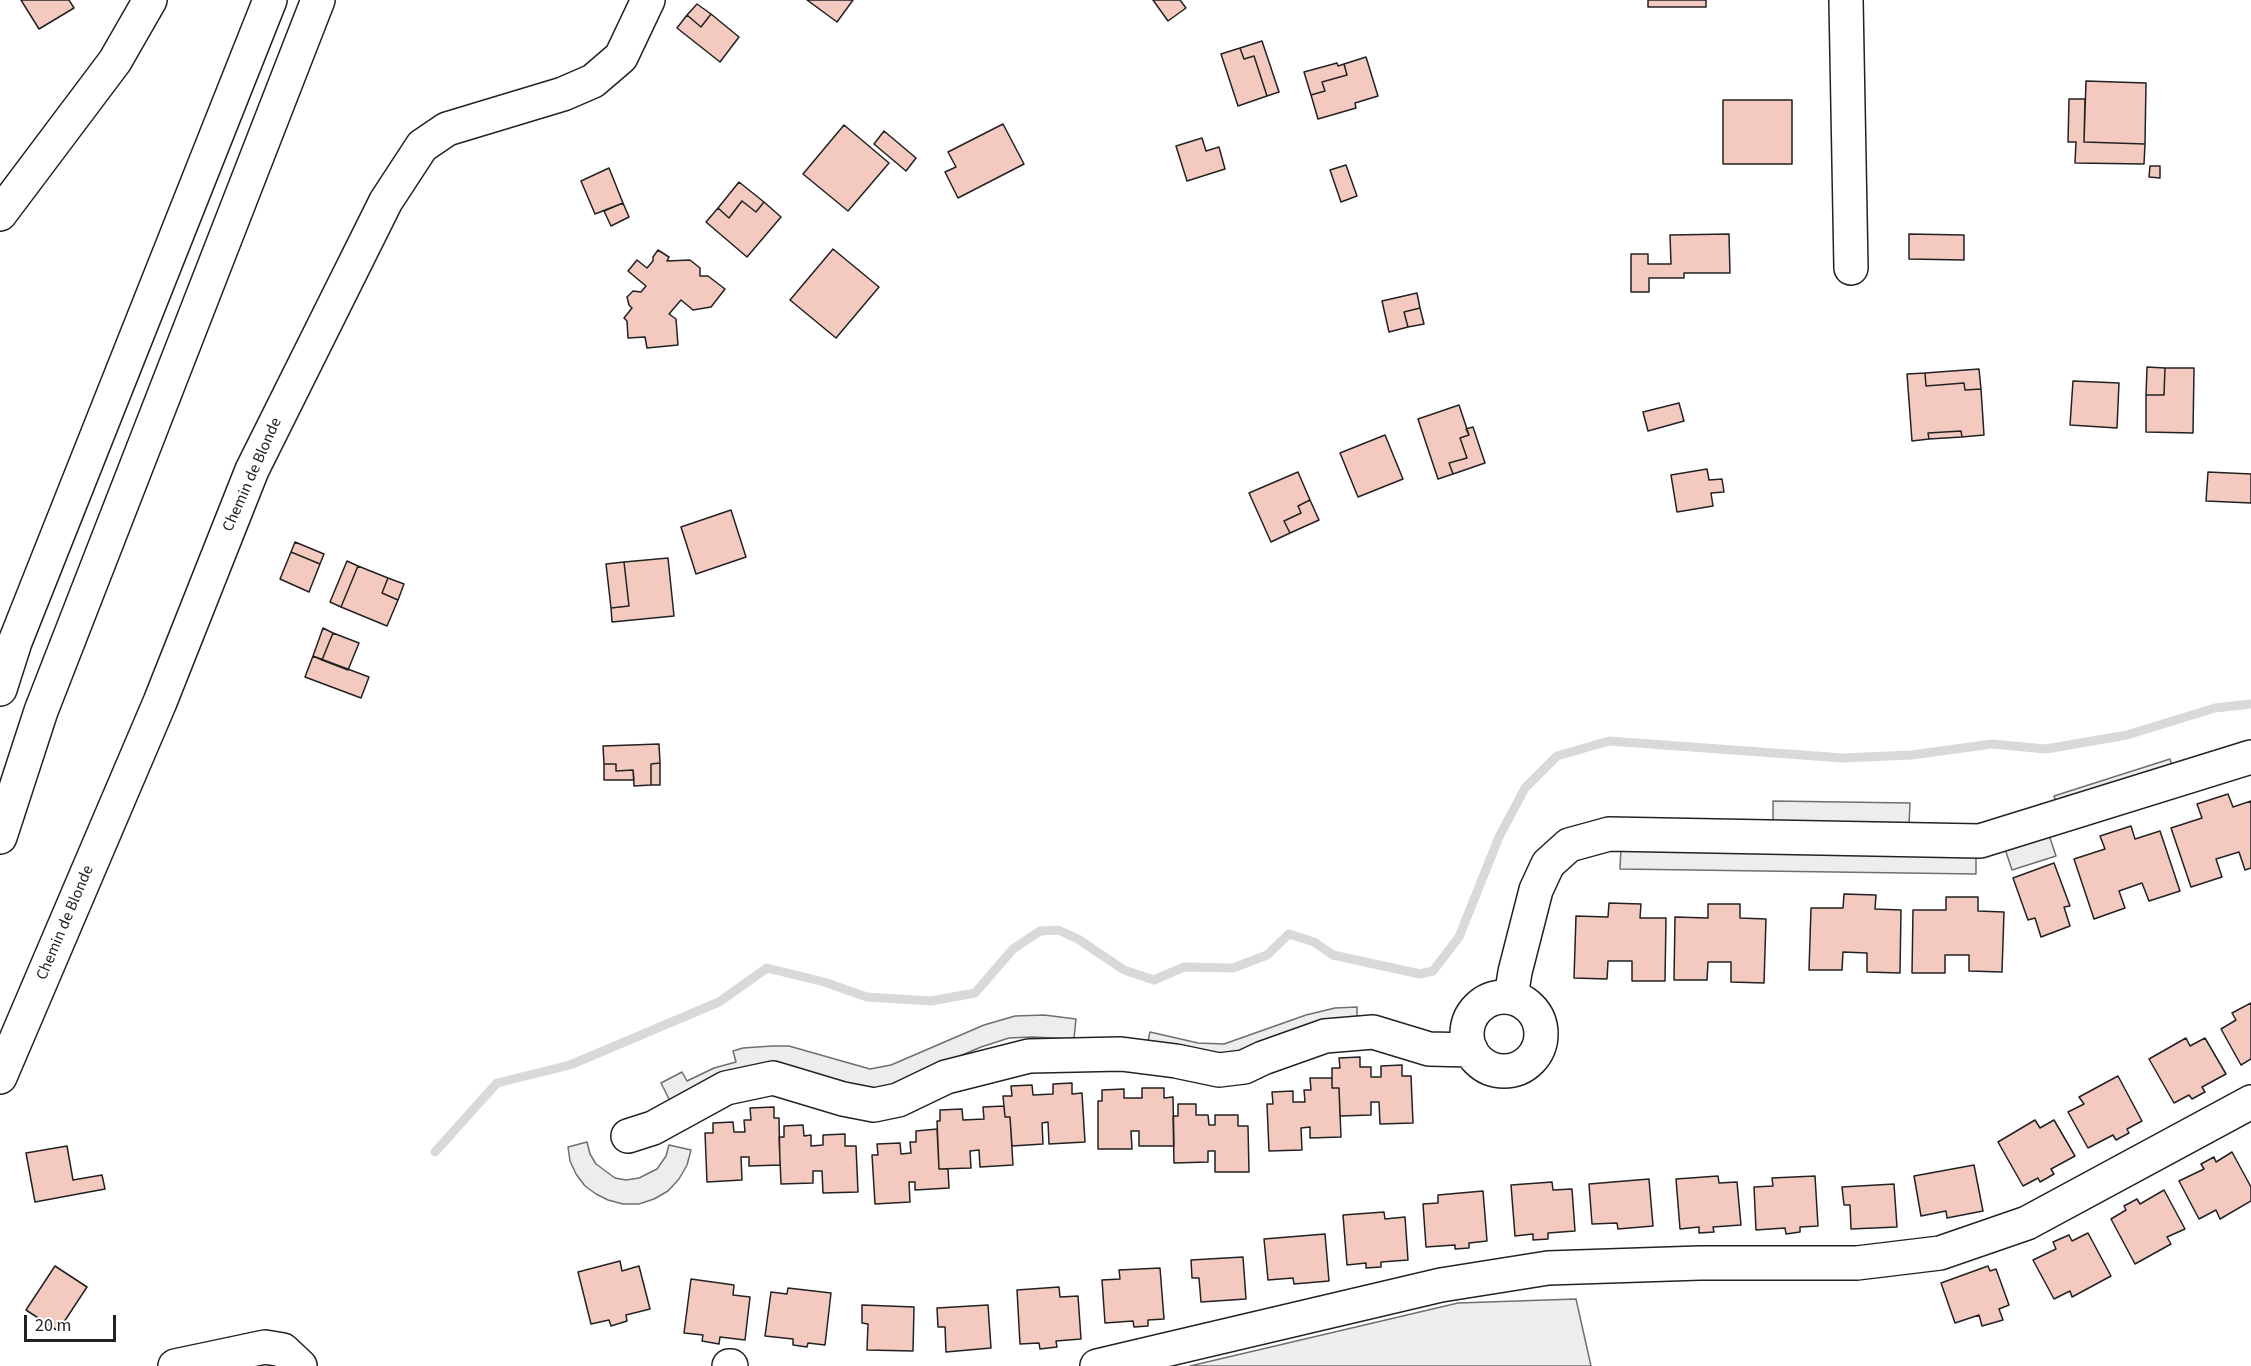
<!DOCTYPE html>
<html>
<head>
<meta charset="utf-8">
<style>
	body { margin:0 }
	#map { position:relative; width:2251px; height:1366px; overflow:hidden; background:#fff; font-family:"Source Sans 3",sans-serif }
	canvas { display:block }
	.scale { position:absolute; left:24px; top:1315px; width:92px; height:27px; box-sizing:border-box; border:3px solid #222; border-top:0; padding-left:8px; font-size:18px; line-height:21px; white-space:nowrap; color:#222; -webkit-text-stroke:4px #fff; paint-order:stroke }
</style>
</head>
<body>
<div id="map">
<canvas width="2251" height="1366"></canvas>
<div class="scale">20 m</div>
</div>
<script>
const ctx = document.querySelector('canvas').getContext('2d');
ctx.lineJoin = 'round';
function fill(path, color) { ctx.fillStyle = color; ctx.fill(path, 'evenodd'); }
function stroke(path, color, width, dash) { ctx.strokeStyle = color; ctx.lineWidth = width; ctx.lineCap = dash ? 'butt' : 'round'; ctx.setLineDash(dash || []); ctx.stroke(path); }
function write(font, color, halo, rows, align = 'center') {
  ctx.font = font + ' "Source Sans 3",sans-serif'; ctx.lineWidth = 4.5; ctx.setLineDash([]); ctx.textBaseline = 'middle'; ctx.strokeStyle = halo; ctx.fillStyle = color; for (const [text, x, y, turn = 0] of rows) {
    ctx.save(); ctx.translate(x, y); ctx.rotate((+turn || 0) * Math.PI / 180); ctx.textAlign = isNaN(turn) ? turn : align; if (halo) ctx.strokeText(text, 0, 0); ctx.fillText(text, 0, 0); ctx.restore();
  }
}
const green = new Path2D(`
	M1576 1299 1591 1366H1190L1458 1303Z`);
fill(green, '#eee');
stroke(green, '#6f6f6f', 1.5);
const parking = new Path2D(`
	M2170 759 2173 770 2058 808 2054 796Z
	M1773 801 1910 803 1909 825 1773 824Z
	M2049 835 2056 856 2012 870 2005 849Z
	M1621 847 1976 851V874L1620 869Z
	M1357 1007V1020L1222 1057 1147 1045 1150 1032 1198 1043 1224 1044 1306 1015 1335 1008Z
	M1044 1015 1076 1019 1074 1039 1032 1037 1009 1038 981 1047 892 1085 865 1092 781 1066 672 1105 661 1083 682 1072 687 1081 714 1068 736 1062 733 1051 743 1048 772 1046H789L870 1069 891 1065 984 1025 1015 1016Z
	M587 1142 590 1154 596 1164 615 1178 626 1180 639 1178 657 1169 666 1156 669 1145 691 1150 687 1165 679 1179 668 1191 654 1199 639 1204H623L608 1200 596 1194 585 1186 576 1174 570 1161 568 1147Z`);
fill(parking, '#ededed');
stroke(parking, '#6f6f6f', 1.5);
stroke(new Path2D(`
	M435 1152 497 1083 570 1065 719 1002 767 968 824 982 867 997 931 1001 975 993 1013 949 1040 931 1058 930 1078 939 1124 970 1154 980 1184 967 1233 968 1267 955 1289 934 1314 942 1333 955 1420 974 1433 971 1459 937 1499 837 1525 788 1557 756 1609 741 1843 758 1912 755 1992 744 2046 749 2127 735 2215 708 2251 704`), '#d9d9d9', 9);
const building = new Path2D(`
	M21 0H69L74 8 39 29Z
	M807 0H853L837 22Z
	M1153 0H1180L1186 8 1168 21Z
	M1648 0H1706V7H1648Z
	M697 4 711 14 701 27 687 15Z
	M711 14 739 37 720 62 677 28 687 15 701 27Z
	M1262 41 1279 92 1267 96 1254 56 1244 59 1240 48Z
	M1240 48 1244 59 1254 56 1267 96 1238 106 1221 54Z
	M1366 57 1378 96 1355 103 1356 108 1318 119 1311 95 1325 91 1322 82 1347 75 1344 64Z
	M1337 63 1338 66 1344 64 1347 75 1322 82 1325 91 1311 95 1304 72Z
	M2086 81 2146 83 2145 144 2084 142Z
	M2069 99H2085L2084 142 2145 144 2144 164 2075 163 2076 142H2068Z
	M1723 100H1792V164H1723Z
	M1003 124 1024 164 958 198 945 172 956 167 948 152Z
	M844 125 889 163 848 211 803 174Z
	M884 131 916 158 906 171 874 144Z
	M1202 138 1206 151 1219 147 1225 169 1187 181 1176 146Z
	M1346 165 1357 196 1341 202 1330 170Z
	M2150 166H2160V178L2149 177Z
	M609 168 623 203 595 214 581 181Z
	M739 182 764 202 756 212 742 201 729 218 718 208Z
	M742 201 756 212 764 202 781 217 747 257 706 222 718 208 729 218Z
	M623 203 629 217 611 226 604 211Z
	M1729 234 1730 273H1684V278H1649V292H1631V254H1648V264H1671L1670 235Z
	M1909 234 1964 235V260L1909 259Z
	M833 249 879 287 836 338 790 300Z
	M658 250 669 257 667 261 690 260 700 268V276H708L725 289 711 307 693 310 681 300 669 314 676 319 678 345 647 348 645 337 628 338 627 321 624 318 632 308 629 305 627 297 633 291 641 292 646 286 628 271 637 260 647 268 653 261V257Z
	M1417 293 1420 308 1404 312 1408 327 1389 332 1382 301Z
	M1420 308 1424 324 1408 327 1404 312Z
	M2147 367 2165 368 2164 395H2146Z
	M2165 368H2194L2193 433 2146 432V395H2164Z
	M1979 369 1981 389 1965 390 1964 383 1926 386 1925 373Z
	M1925 373 1926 386 1964 383 1965 390 1981 389 1984 435 1962 437 1961 431 1928 433 1929 439 1912 441 1907 374Z
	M2073 381 2119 383 2117 428 2070 425Z
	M1679 403 1684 421 1648 431 1643 412Z
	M1459 405 1469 435 1460 438 1467 458 1449 463 1453 474 1438 479 1418 419Z
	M1473 427 1485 463 1453 474 1449 463 1467 458 1460 438 1469 435 1466 429Z
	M1961 431 1962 437 1929 439 1928 433Z
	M1385 435 1403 479 1358 497 1340 453Z
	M1707 469 1709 480 1722 479 1724 492 1711 493 1713 506 1677 512 1671 475Z
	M1298 472 1310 500 1298 506 1301 513 1284 521 1290 533 1271 542 1249 493Z
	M2208 472 2251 474V503L2206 501Z
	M1310 500 1319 520 1290 533 1284 521 1301 513 1298 506Z
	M731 510 746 557 696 574 681 527Z
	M295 542 324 554 320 564 291 552Z
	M291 552 320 564 309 592 280 579Z
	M668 558 674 616 612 622 611 608 629 606 624 562Z
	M347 561 358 566 341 607 330 602Z
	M624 562 629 606 611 608 606 564Z
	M358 566 388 578 382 593 398 600 387 626 341 607Z
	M388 578 404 584 398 600 382 593Z
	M323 628 333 633 322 660 313 656Z
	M333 633 359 643 348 670 322 660Z
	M313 656 369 677 361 698 305 677Z
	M659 744 660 763 651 764V785L634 786 633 770 616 771V764H604L603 746Z
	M660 763V785H651V764Z
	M604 764H616V771L633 770 634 780H604Z
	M2228 794 2233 807 2251 801V868L2245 870 2239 852 2216 859 2222 877 2191 887 2171 828 2202 818 2197 804Z
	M2131 826 2135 839 2160 831 2180 891 2149 901 2142 883 2119 891 2125 908 2094 919 2074 859 2105 849 2100 836Z
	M2054 863 2070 906 2064 907 2070 926 2041 937 2035 918 2028 920 2013 878Z
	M1844 894 1876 895 1875 909 1901 910 1900 973 1867 972V953L1843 952 1842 970H1809L1811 908H1843Z
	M1946 897H1978V911L2004 912 2002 972 1969 971V955H1945V973H1912L1913 910H1946Z
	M1609 903 1641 904 1640 918H1666L1665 981H1632V961H1608L1607 979 1574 978 1576 916 1608 917Z
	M1708 904H1740V918L1766 919 1764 983 1731 982V962H1708L1707 980H1674L1675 917 1708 918Z
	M2251 1003V1059L2241 1065 2221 1029 2236 1020 2232 1013Z
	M2186 1038 2190 1046 2205 1038 2226 1074 2202 1087 2205 1092 2192 1099 2189 1095 2174 1103 2149 1059Z
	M1360 1057V1067H1371V1077H1381V1066L1402 1065V1076H1411L1413 1123 1380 1124 1379 1102H1371V1115L1340 1116 1339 1088H1332V1068H1340L1339 1058Z
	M2118 1076 2142 1121 2127 1129 2129 1133 2116 1140 2113 1135 2088 1148 2068 1112 2084 1104 2079 1097Z
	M1310 1078H1332V1088H1339L1341 1137 1310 1138V1127L1301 1128 1302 1150 1269 1151 1267 1104H1273L1272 1092 1293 1091V1102H1305L1304 1090H1311Z
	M1072 1083V1094L1082 1093 1085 1142 1049 1144 1048 1122 1042 1123 1043 1144 1012 1146 1010 1117H1005L1003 1096H1012L1011 1086 1032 1085 1033 1095 1053 1094V1084Z
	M1142 1088H1164V1098L1173 1097 1174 1146H1139V1131H1131L1132 1149H1098V1101H1102V1090L1124 1089V1098H1142Z
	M1178 1104H1196V1115H1208L1209 1125H1215V1115H1238V1126H1248L1249 1172H1215V1151H1208V1162L1174 1163 1173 1116H1178Z
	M1004 1106 1005 1117H1010L1013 1165 980 1167 979 1150 970 1151 971 1168 939 1169 937 1121H940V1110L962 1109 963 1120 984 1119 983 1107Z
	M774 1107V1118H779L780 1165 749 1166V1157H741L742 1180 707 1182 705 1133H713V1123L733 1122 734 1132H745L744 1120H751L750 1108Z
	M2035 1120 2040 1128 2054 1120 2075 1156 2051 1169 2054 1174 2040 1182 2038 1178 2023 1186 1998 1142Z
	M803 1125 804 1136 811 1135V1146L823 1145V1135L845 1134V1146H856L858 1192 823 1193 822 1171H813V1183L781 1184 779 1137H784V1126Z
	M937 1129 939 1169H948L949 1188 915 1190V1182H909L910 1202 875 1204 872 1155H878L877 1144 900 1143 901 1154 911 1153 910 1142H916V1131Z
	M67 1146 73 1180 102 1175 105 1189 35 1202 26 1153Z
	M2232 1152 2251 1187V1201L2220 1219 2216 1210 2199 1219 2179 1181 2204 1169 2201 1164 2214 1157 2216 1162Z
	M1974 1165 1983 1211 1947 1218 1946 1211 1921 1216 1914 1176Z
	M1718 1176 1719 1183 1737 1182 1741 1225 1713 1227 1714 1232 1699 1233V1227L1680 1229 1676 1179Z
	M1815 1176 1818 1226 1800 1227V1232L1786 1234 1785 1228 1756 1230 1754 1187 1773 1186 1772 1178Z
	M1649 1179 1653 1226 1618 1229 1617 1223 1592 1224 1589 1184Z
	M1552 1182 1553 1190 1572 1189 1575 1231 1548 1233V1239L1533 1240V1234L1515 1236 1511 1185Z
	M1894 1184 1897 1227 1851 1229 1850 1205H1844L1842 1187Z
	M2164 1190 2185 1229 2167 1237 2171 1244 2135 1264 2111 1219 2126 1210 2124 1206 2137 1199 2140 1204Z
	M1483 1191 1487 1241 1469 1243V1248L1455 1249V1245L1426 1247 1423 1204 1438 1203V1195Z
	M1384 1212 1385 1219 1405 1217 1408 1260 1381 1262V1267L1366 1268V1263L1347 1265 1343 1215Z
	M2088 1233 2111 1276 2072 1297 2070 1291 2054 1299 2033 1260 2056 1249 2053 1242 2069 1235 2072 1241Z
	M1325 1234 1329 1281 1294 1284 1293 1278 1268 1280 1264 1239Z
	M1243 1257 1246 1299 1201 1302 1199 1278H1192L1191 1260Z
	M620 1261 622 1271 639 1266 650 1309 626 1315 627 1321 611 1326 609 1320 591 1324 578 1272Z
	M55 1266 87 1287 58 1331 26 1310Z
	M1988 1266 1990 1271 1996 1269 2009 1305 1999 1309 2003 1320 1982 1326 1979 1315 1955 1323 1941 1283Z
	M1160 1268 1164 1319 1148 1320V1326L1134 1327 1133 1321 1105 1323 1102 1280 1120 1279 1119 1270Z
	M691 1279 734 1285 733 1295 750 1297 745 1340 720 1337 719 1344 702 1341 703 1335 684 1333Z
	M1059 1287 1060 1297 1078 1296 1081 1339 1056 1341 1057 1347 1040 1349 1039 1343 1020 1344 1017 1290Z
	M788 1288 831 1293 825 1345 808 1343 807 1347 793 1345V1339L765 1336 771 1292 787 1294Z
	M862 1305 914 1307 913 1351 867 1350 868 1324 862 1323Z
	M988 1305 991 1348 946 1352 945 1327H938L937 1308Z`);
fill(building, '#f3c9c0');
stroke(building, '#222', 1.5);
const minor = new Path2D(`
	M1846 0 1851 268
	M0 214 115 61 150 0
	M1511 997 1515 972 1536 890 1548 864 1569 845 1609 834 1980 841 2251 757
	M1467 1034a37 37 0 1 1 74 0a37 37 0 1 1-74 0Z
	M0 1077 160 702 252 470 386 201 422 146 447 129 563 94 593 81 621 57 648 0
	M628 1136 653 1128 726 1088 773 1078 843 1099 874 1105 898 1100 946 1077 1029 1056 1121 1054 1176 1061 1219 1070 1244 1067 1263 1058 1325 1036 1373 1032 1429 1049 1471 1050
	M175 1366 265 1347 283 1350 300 1366
	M729 1366H731
	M1097 1366 1441 1285 1548 1268 1700 1263H1857L1940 1253 2027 1223 2251 1102`);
const highway = new Path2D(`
	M0 689 15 642 270 0
	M0 837 41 711 318 0`);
stroke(minor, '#222', 36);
stroke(highway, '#222', 36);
stroke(minor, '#fff', 33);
stroke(highway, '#fff', 33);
write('16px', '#222', '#fff', [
	["Chemin de Blonde",253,475,-66],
	["Chemin de Blonde",66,923,-67]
]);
</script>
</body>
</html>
